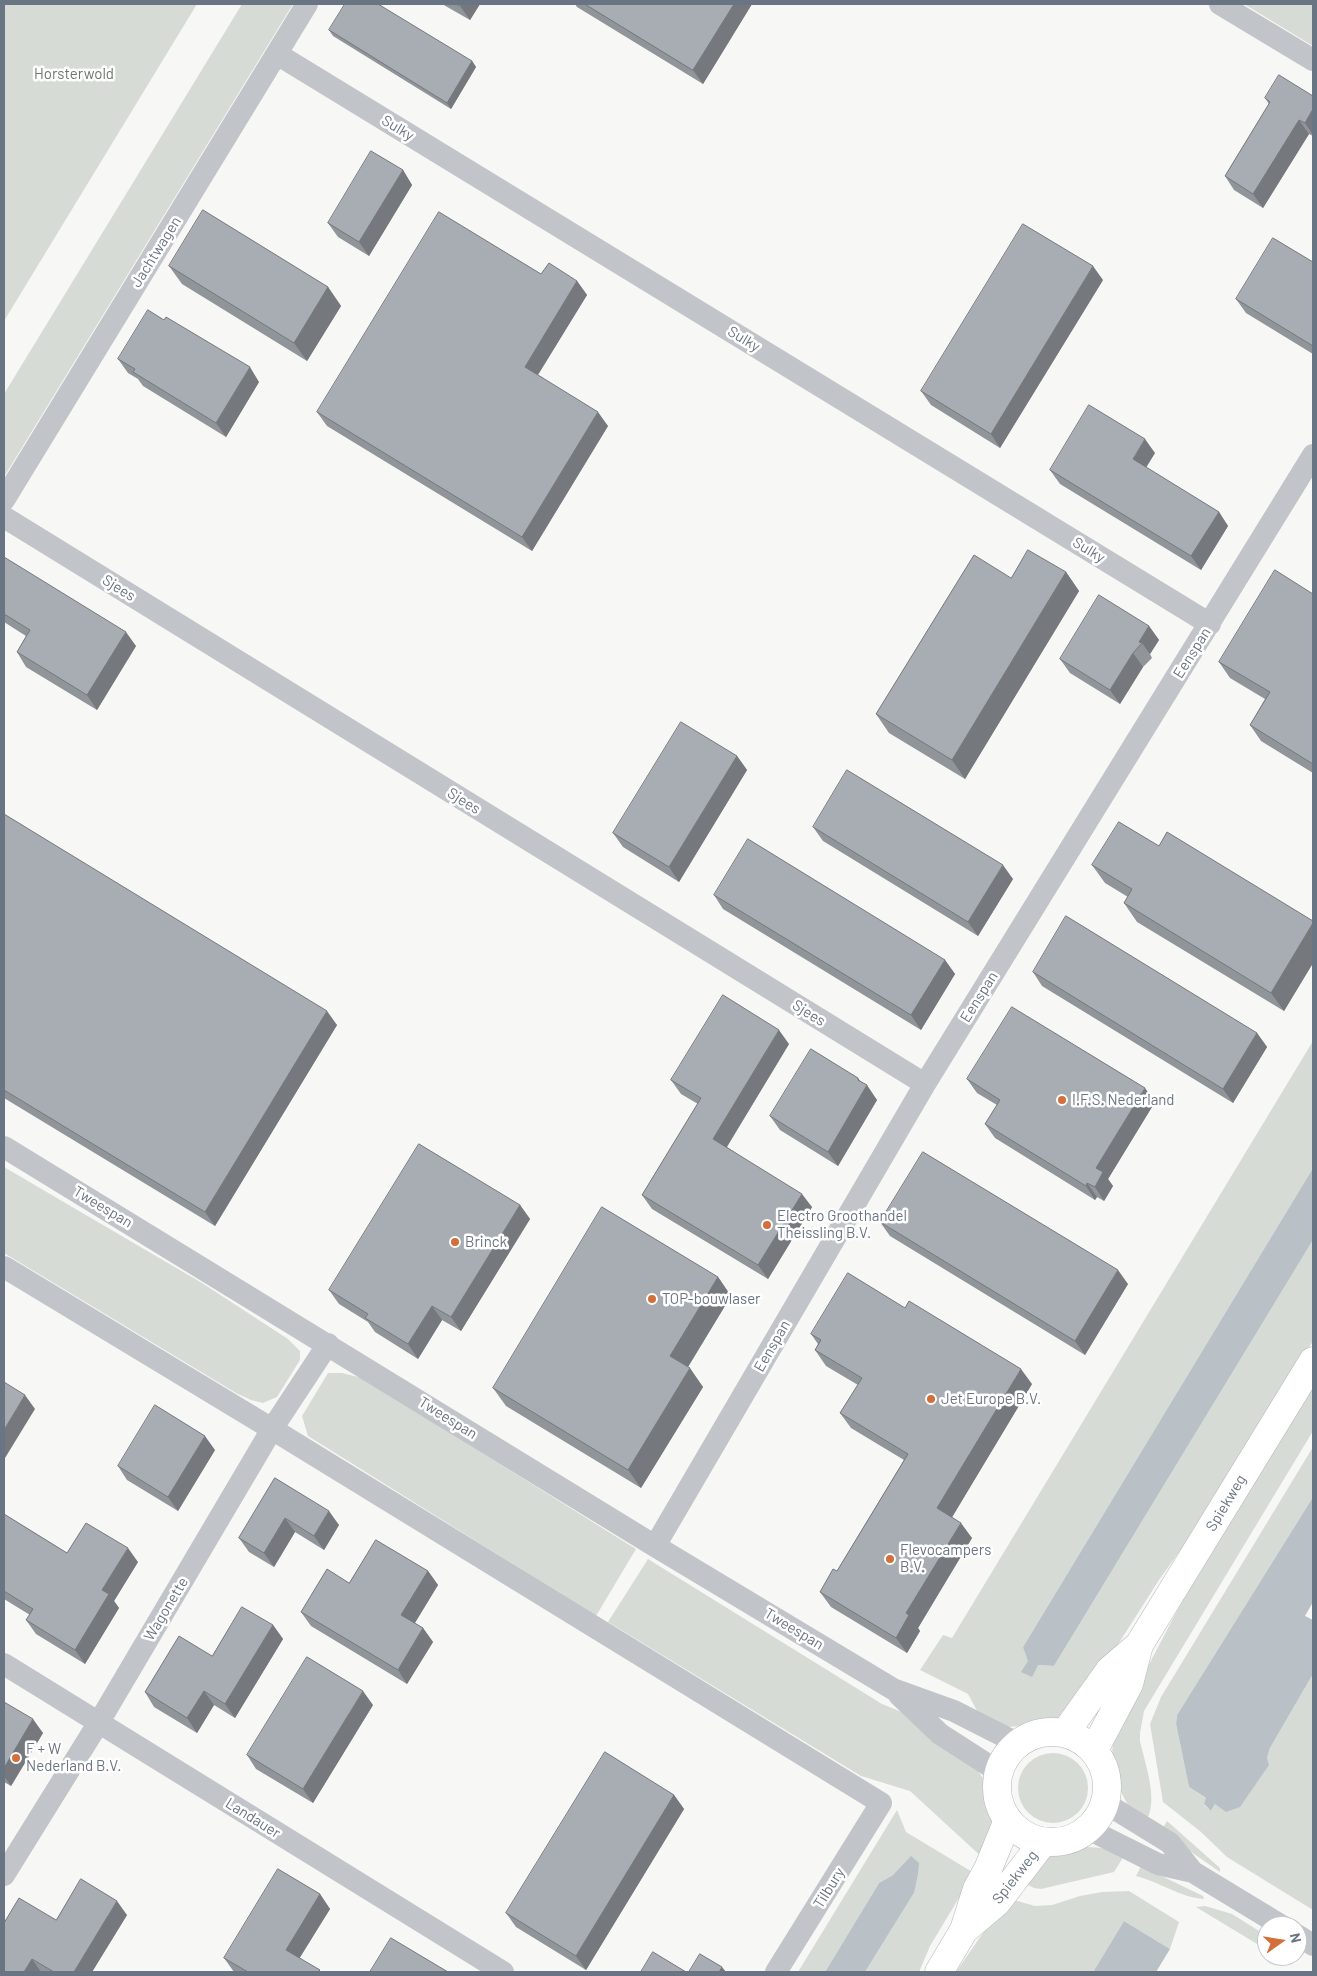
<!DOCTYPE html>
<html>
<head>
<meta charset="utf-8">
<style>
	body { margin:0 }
	#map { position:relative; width:1317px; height:1976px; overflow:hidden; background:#f7f7f5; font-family:Barlow,sans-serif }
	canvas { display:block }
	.frame { position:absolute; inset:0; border:5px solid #6a7583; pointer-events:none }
	.north { position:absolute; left:1257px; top:1916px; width:50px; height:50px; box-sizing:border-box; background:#fff; border:1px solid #c3c8cd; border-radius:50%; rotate:77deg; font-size:14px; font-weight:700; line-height:20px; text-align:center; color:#6a7583 }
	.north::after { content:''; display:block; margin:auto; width:18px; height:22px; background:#d26f3b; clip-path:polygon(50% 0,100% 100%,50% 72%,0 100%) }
</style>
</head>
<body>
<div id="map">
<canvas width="1317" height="1976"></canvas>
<div class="frame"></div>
<div class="north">N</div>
</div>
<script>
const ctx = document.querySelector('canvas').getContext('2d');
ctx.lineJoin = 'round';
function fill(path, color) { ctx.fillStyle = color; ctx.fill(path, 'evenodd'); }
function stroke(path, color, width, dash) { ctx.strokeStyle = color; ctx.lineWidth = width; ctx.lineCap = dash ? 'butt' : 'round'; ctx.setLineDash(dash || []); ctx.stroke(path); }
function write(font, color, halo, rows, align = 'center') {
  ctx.font = font + ' Barlow,sans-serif'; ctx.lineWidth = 5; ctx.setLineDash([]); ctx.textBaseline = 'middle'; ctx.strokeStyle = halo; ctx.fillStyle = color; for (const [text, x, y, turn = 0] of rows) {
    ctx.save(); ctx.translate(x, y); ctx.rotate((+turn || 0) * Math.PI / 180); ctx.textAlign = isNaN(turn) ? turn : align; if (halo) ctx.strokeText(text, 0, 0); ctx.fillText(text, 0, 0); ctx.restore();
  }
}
fill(new Path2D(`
	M4 4H197L4 321Z
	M242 4H293L4 477V394Z
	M1244 4H1313V46Z
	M1313 1041V1168L1023 1647 1038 1665 1054 1666 1313 1240V1341L1216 1500 1159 1580 1082 1701 1062 1718 1036 1726 1002 1727 982 1720 968 1694 920 1670 943 1635 952 1638Z
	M4 1167 202 1283 288 1339 300 1351V1360L277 1397 263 1403 251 1400 236 1393 4 1253Z
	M328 1373H342L362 1378 636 1549 596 1616 308 1436 302 1416Z
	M1313 1385V1431L1144 1711 1140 1733V1741C1145 1764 1159 1801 1146 1821L1130 1809 1120 1790 1112 1755 1114 1731 1219 1531Z
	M1313 1447V1497L1177 1715 1176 1724 1189 1787 1207 1799 1204 1805 1211 1811 1215 1804 1267 1758 1270 1748 1313 1674V1910L1227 1857 1201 1832 1163 1802 1150 1724 1161 1697Z
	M648 1559 882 1704 946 1730 974 1765 983 1778 987 1789 993 1824 984 1859 910 1791 861 1776 608 1622Z
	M1018 1788a35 35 0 1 1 70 0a35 35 0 1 1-70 0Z
	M897 1810 906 1832 974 1873 930 1946 919 1972H865L914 1893 912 1857 893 1875 879 1883 825 1972H798Z
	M1167 1821 1220 1868V1872L1161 1831Z
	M1080 1847C1096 1847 1110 1847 1124 1856L1114 1872 1041 1889 1034 1888 1020 1881 1049 1854Z
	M1141 1866 1203 1896 1204 1899C1179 1897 1160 1882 1136 1876Z
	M1129 1891 1179 1922 1170 1949 1124 1921 1093 1972H956L1007 1898 1035 1906 1052 1905 1080 1896 1102 1892Z
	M1205 1906 1232 1914 1267 1936V1950L1196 1907Z`), '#d6dcd5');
fill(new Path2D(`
	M1313 1168V1240L1054 1666 1038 1665 1032 1677 1021 1672 1028 1661 1023 1647Z
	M1313 1497V1602L1305 1616 1313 1620V1674L1270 1748 1267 1758 1269 1765 1240 1807 1226 1812 1215 1804 1211 1811 1204 1804 1206 1798 1189 1787 1176 1724 1177 1715Z
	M911 1856 919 1863 918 1874 914 1893 865 1972H825L879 1883 893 1875Z
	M1124 1921 1170 1949 1156 1972H1093Z`), '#b9c1c7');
const major = new Path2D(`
	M997 1787a55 55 0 1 1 110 0a55 55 0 1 1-110 0Z
	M1065 1733 1110 1670 1139 1645
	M1094 1750 1129 1684 1139 1645 1313 1361
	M964 1930 997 1902 1043 1842
	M939 1972 964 1930 977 1889 988 1869 1008 1820`);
stroke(major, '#b3b6ba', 29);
stroke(new Path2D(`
	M1220 4 1313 60
	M277 54 1210 624
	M4 500 307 4
	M4 517 925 1084
	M4 1147 655 1546 893 1689 954 1711 1017 1743
	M4 1267 272 1429 881 1803 776 1972
	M655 1546 925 1084 1313 455
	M4 1664 503 1972
	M899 1695 940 1734 999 1772
	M1105 1803 1170 1843 1193 1872
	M1088 1829 1158 1864 1193 1872 1282 1926
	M4 1875 99 1722 272 1429 328 1344
	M1297 1935 1313 1945`), '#c1c4c8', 22);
stroke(major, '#fff', 28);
fill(new Path2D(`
	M442 4H480L470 20Z
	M575 4H752L703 84 577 7Z
	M329 30 472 61 476 67 451 109 333 36Z
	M1313 96V136L1309 134 1263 208 1234 190 1225 176 1269 104 1265 98Z
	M403 170 412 185 369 256 338 237 328 223Z
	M1313 262V354L1246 313 1236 299Z
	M169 266 328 287 341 306 307 361 182 284Z
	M541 274 577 281 587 295 538 375 608 426 532 551 327 426 317 412Z
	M1103 280 1000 448 931 405 921 391Z
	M118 359 259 382 226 437 143 386 138 379 128 373Z
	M1155 453 1146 468 1219 512 1228 526 1201 570 1060 484 1050 470Z
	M4 557 136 646 97 710 26 667 17 652 26 636 4 622Z
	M1066 572 1079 591 965 779 889 733 876 714 1011 578Z
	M1313 594V773L1261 741 1250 725 1265 699 1230 678 1219 662Z
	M1149 626 1159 640 1150 654 1152 658 1143 667 1120 704 1070 673 1060 659Z
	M737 756 747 770 679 882 623 847 613 833Z
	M4 814 337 1025 215 1226 4 1098Z
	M813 827 1013 879 978 936 823 841Z
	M1159 846 1313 921V963L1284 1011 1137 922 1124 903 1128 897 1105 883 1092 865Z
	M714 895 945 960 955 974 921 1030 723 909Z
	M1033 972 1257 1033 1267 1047 1233 1103 1042 986Z
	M789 1044 727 1147 812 1207 768 1279 652 1209 642 1195 698 1104 681 1094 671 1080Z
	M967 1079 1155 1102 1108 1179 1113 1186 1104 1201 1097 1197 1095 1200 995 1138 985 1124 997 1105 977 1093Z
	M861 1082 877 1100 838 1166 780 1130 770 1116Z
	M520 1205 530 1219 461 1331 442 1320 418 1359 375 1332 368 1322 339 1304 329 1290Z
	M880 1222 1128 1284 1085 1355 890 1236Z
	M718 1277 731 1296 688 1367 703 1387 641 1488 506 1406 493 1388Z
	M811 1334 1032 1384 952 1517 972 1538 918 1628 920 1631 907 1653 831 1607 820 1592 837 1571 904 1460 851 1428 840 1413 858 1385 826 1366 815 1350 818 1344Z
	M215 1450 178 1511 127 1480 118 1466Z
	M275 1478 339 1525 324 1550 295 1532 274 1567 249 1552 239 1538Z
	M4 1514 67 1553 138 1562 114 1601 119 1608 85 1664 36 1634 26 1620 30 1615 4 1599Z
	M428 1571 438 1585 415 1623 423 1628 433 1642 407 1684 311 1626 301 1612 349 1583Z
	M273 1625 283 1639 235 1718 214 1705 197 1733 154 1707 145 1692Z
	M4 1702 43 1733 11 1786 4 1782Z
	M373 1705 313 1803 256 1769 247 1755Z
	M674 1795 684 1809 586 1970 516 1927 506 1913Z
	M320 1894 330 1909 299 1958 321 1972H234L224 1958Z
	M127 1915 92 1972H4L56 1920Z`), '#90959a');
fill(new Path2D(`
	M462 4H480L470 20 460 6Z
	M734 4H752L703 84 693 70Z
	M472 61 476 67 451 109 447 103Z
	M1313 109V135L1305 123Z
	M1299 120 1309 134 1263 208 1253 194Z
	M403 170 412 185 369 256 359 242Z
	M1093 266 1103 280 1000 448 991 434Z
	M577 281 587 295 534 381 525 367Z
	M328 287 341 306 307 361 294 343Z
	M250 367 259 382 226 437 216 423Z
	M598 412 608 426 532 551 522 537Z
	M1145 439 1155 453 1142 473 1133 459Z
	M1219 512 1228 526 1201 570 1191 556Z
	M1066 572 1079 591 965 779 952 760Z
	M1149 626 1159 640 1150 654 1142 643 1139 642Z
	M126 632 136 646 97 710 87 695Z
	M1133 653 1143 667 1120 704 1110 690Z
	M737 756 747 770 679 882 669 867Z
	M1003 865 1013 879 978 936 968 922Z
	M1313 923V963L1284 1011 1271 993Z
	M945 960 955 974 921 1030 911 1015Z
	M327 1011 337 1025 215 1226 205 1212Z
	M779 1030 789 1044 723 1153 713 1139Z
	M1257 1033 1267 1047 1233 1103 1223 1089Z
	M858 1078 865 1088 867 1085 877 1100 838 1166 828 1152Z
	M1145 1088 1155 1102 1108 1179 1113 1186 1104 1201 1095 1187 1096 1168Z
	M1087 1183 1097 1197 1095 1200 1086 1186Z
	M802 1194 812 1207 768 1279 758 1265Z
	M520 1205 530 1219 461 1331 451 1317Z
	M1118 1270 1128 1284 1085 1355 1075 1341Z
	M718 1277 731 1296 683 1375 670 1356Z
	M432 1306 442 1320 418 1359 408 1344Z
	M690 1368 703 1387 641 1488 628 1470Z
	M1021 1369 1032 1384 948 1524 937 1508Z
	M25 1395 35 1409 5 1458 4 1456V1430Z
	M205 1436 215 1450 178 1511 168 1497Z
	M329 1511 339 1525 324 1550 314 1536Z
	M285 1518 295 1532 274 1567 264 1553Z
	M961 1523 972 1538 918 1628 920 1631 907 1653 896 1638 906 1613Z
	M128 1548 138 1562 114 1601 119 1608 85 1664 75 1650 102 1590Z
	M428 1571 438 1585 411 1629 401 1615Z
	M273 1625 283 1639 235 1718 225 1704Z
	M423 1628 433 1642 407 1684 398 1670Z
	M204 1691 214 1705 197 1733 187 1718Z
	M363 1691 373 1705 313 1803 303 1789Z
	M33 1719 43 1733 11 1786 4 1776V1768Z
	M674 1795 684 1809 586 1970 576 1956Z
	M320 1894 330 1909 296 1964 286 1950Z
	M117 1901 127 1915 92 1972H74Z
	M32 1959 41 1972H24Z
	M722 1967 726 1972H719Z`), '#75797d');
const building = new Path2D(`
	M345 4H378L472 61 447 103 329 30Z
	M456 4H462L460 6Z
	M585 4H734L693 70Z
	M1279 75 1313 96V109L1305 123 1299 120 1253 194 1225 176 1270 102 1265 98Z
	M371 151 403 170 359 242 328 223Z
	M203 210 328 287 294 343 169 266Z
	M439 212 541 274 549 263 577 281 525 367 598 412 522 537 317 412Z
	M1023 224 1093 266 991 434 921 391Z
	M1273 238 1313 262V346L1236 299Z
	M148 310 164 320 166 317 250 367 216 423 133 372 135 369 118 359Z
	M1089 405 1145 439 1133 459 1219 512 1191 556 1050 470Z
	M1028 550 1066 572 952 760 876 714 974 555 1011 578Z
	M4 557 126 632 87 695 17 652 30 630 4 614Z
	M1275 570 1313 594V764L1250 725 1270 692 1219 662Z
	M1099 595 1149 626 1139 642 1142 643 1133 653 1110 690 1060 659Z
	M681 722 737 756 669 867 613 833Z
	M847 770 1003 865 968 922 813 827Z
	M4 814 327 1011 205 1212 4 1090Z
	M1119 822 1159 846 1167 832 1313 921V923L1271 993 1124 903 1132 889 1092 865Z
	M748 839 945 960 911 1015 714 895Z
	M1066 916 1257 1033 1223 1089 1033 972Z
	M723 995 779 1030 713 1139 802 1194 758 1265 642 1195 701 1098 671 1080Z
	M1012 1007 1145 1088 1096 1168 1103 1172 1095 1187 1087 1183 1086 1186 985 1124 1000 1100 967 1079Z
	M811 1049 858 1078V1080L867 1085 828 1152 770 1116Z
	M419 1144 520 1205 451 1317 432 1306 408 1344 365 1318 368 1314 329 1290Z
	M923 1152 1118 1270 1075 1341 880 1222Z
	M602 1207 718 1277 670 1356 690 1368 628 1470 493 1388Z
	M848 1273 905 1308 909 1301 1021 1369 937 1508 961 1523 906 1613 909 1615 896 1638 820 1592 833 1569 837 1571 908 1454 840 1413 862 1378 815 1350 821 1340 811 1334Z
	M4 1382 25 1395 4 1430Z
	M155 1405 205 1436 168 1497 118 1466Z
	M275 1478 329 1511 314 1536 285 1518 264 1553 239 1538Z
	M4 1514 67 1553 86 1523 128 1548 102 1590 109 1594 75 1650 26 1620 33 1609 4 1591Z
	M376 1540 428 1571 401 1615 423 1628 398 1670 301 1612 327 1569 349 1583Z
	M242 1607 273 1625 225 1704 204 1691 187 1718 145 1692 179 1636 212 1656Z
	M307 1657 363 1691 303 1789 247 1755Z
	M4 1702 33 1719 4 1768Z
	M605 1752 674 1795 576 1956 506 1913Z
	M278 1869 320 1894 286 1950 320 1970 318 1972H248L224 1958Z
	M81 1879 117 1901 74 1972H54L32 1959 24 1972H4V1923L19 1898 56 1920Z
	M391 1938 448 1972H370Z
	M653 1952 686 1972H641Z
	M700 1954 722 1967 719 1972H689Z`);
fill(building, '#a7adb3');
stroke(building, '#75797d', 1);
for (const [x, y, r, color] of [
	[1062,1100,5,"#d26f3b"],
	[767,1225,5,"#d26f3b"],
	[455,1242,5,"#d26f3b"],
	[652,1299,5,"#d26f3b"],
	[931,1399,5,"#d26f3b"],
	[890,1559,5,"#d26f3b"],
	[16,1758,5,"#d26f3b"]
]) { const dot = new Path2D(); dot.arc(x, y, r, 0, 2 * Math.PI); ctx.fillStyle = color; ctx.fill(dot); stroke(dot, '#fff', 2); }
write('15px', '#697b68', '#fff', [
	["Horsterwold",74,74]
]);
write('15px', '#6a7583', '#fff', [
	["Sulky",398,128,31],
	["Jachtwagen",156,252,-58],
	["Sulky",744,339,31],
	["Sulky",1089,550,31],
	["Sjees",119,588,32],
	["Eenspan",1192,653,-58],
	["Sjees",464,801,32],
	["Eenspan",979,997,-58],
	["Sjees",809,1013,32],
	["Tweespan",103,1207,31],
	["Eenspan",772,1346,-60],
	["Tweespan",448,1418,32],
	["Spiekweg",1226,1503,-59],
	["Wagonette",166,1609,-59],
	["Tweespan",794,1629,31],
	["Landauer",253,1818,32],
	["Spiekweg",1015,1877,-52],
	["Tilbury",829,1888,-58]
]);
write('15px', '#6a7583', '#fff', [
	["I.F.S. Nederland",1072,1100],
	["Electro Groothandel",777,1216],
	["Theissling B.V.",777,1233],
	["Brinck",465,1242],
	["TOP-bouwlaser",662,1299],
	["Jet Europe B.V.",941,1399],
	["Flevocampers",900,1550],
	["B.V.",900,1567],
	["F + W",26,1749],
	["Nederland B.V.",26,1766]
], 'left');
</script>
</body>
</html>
